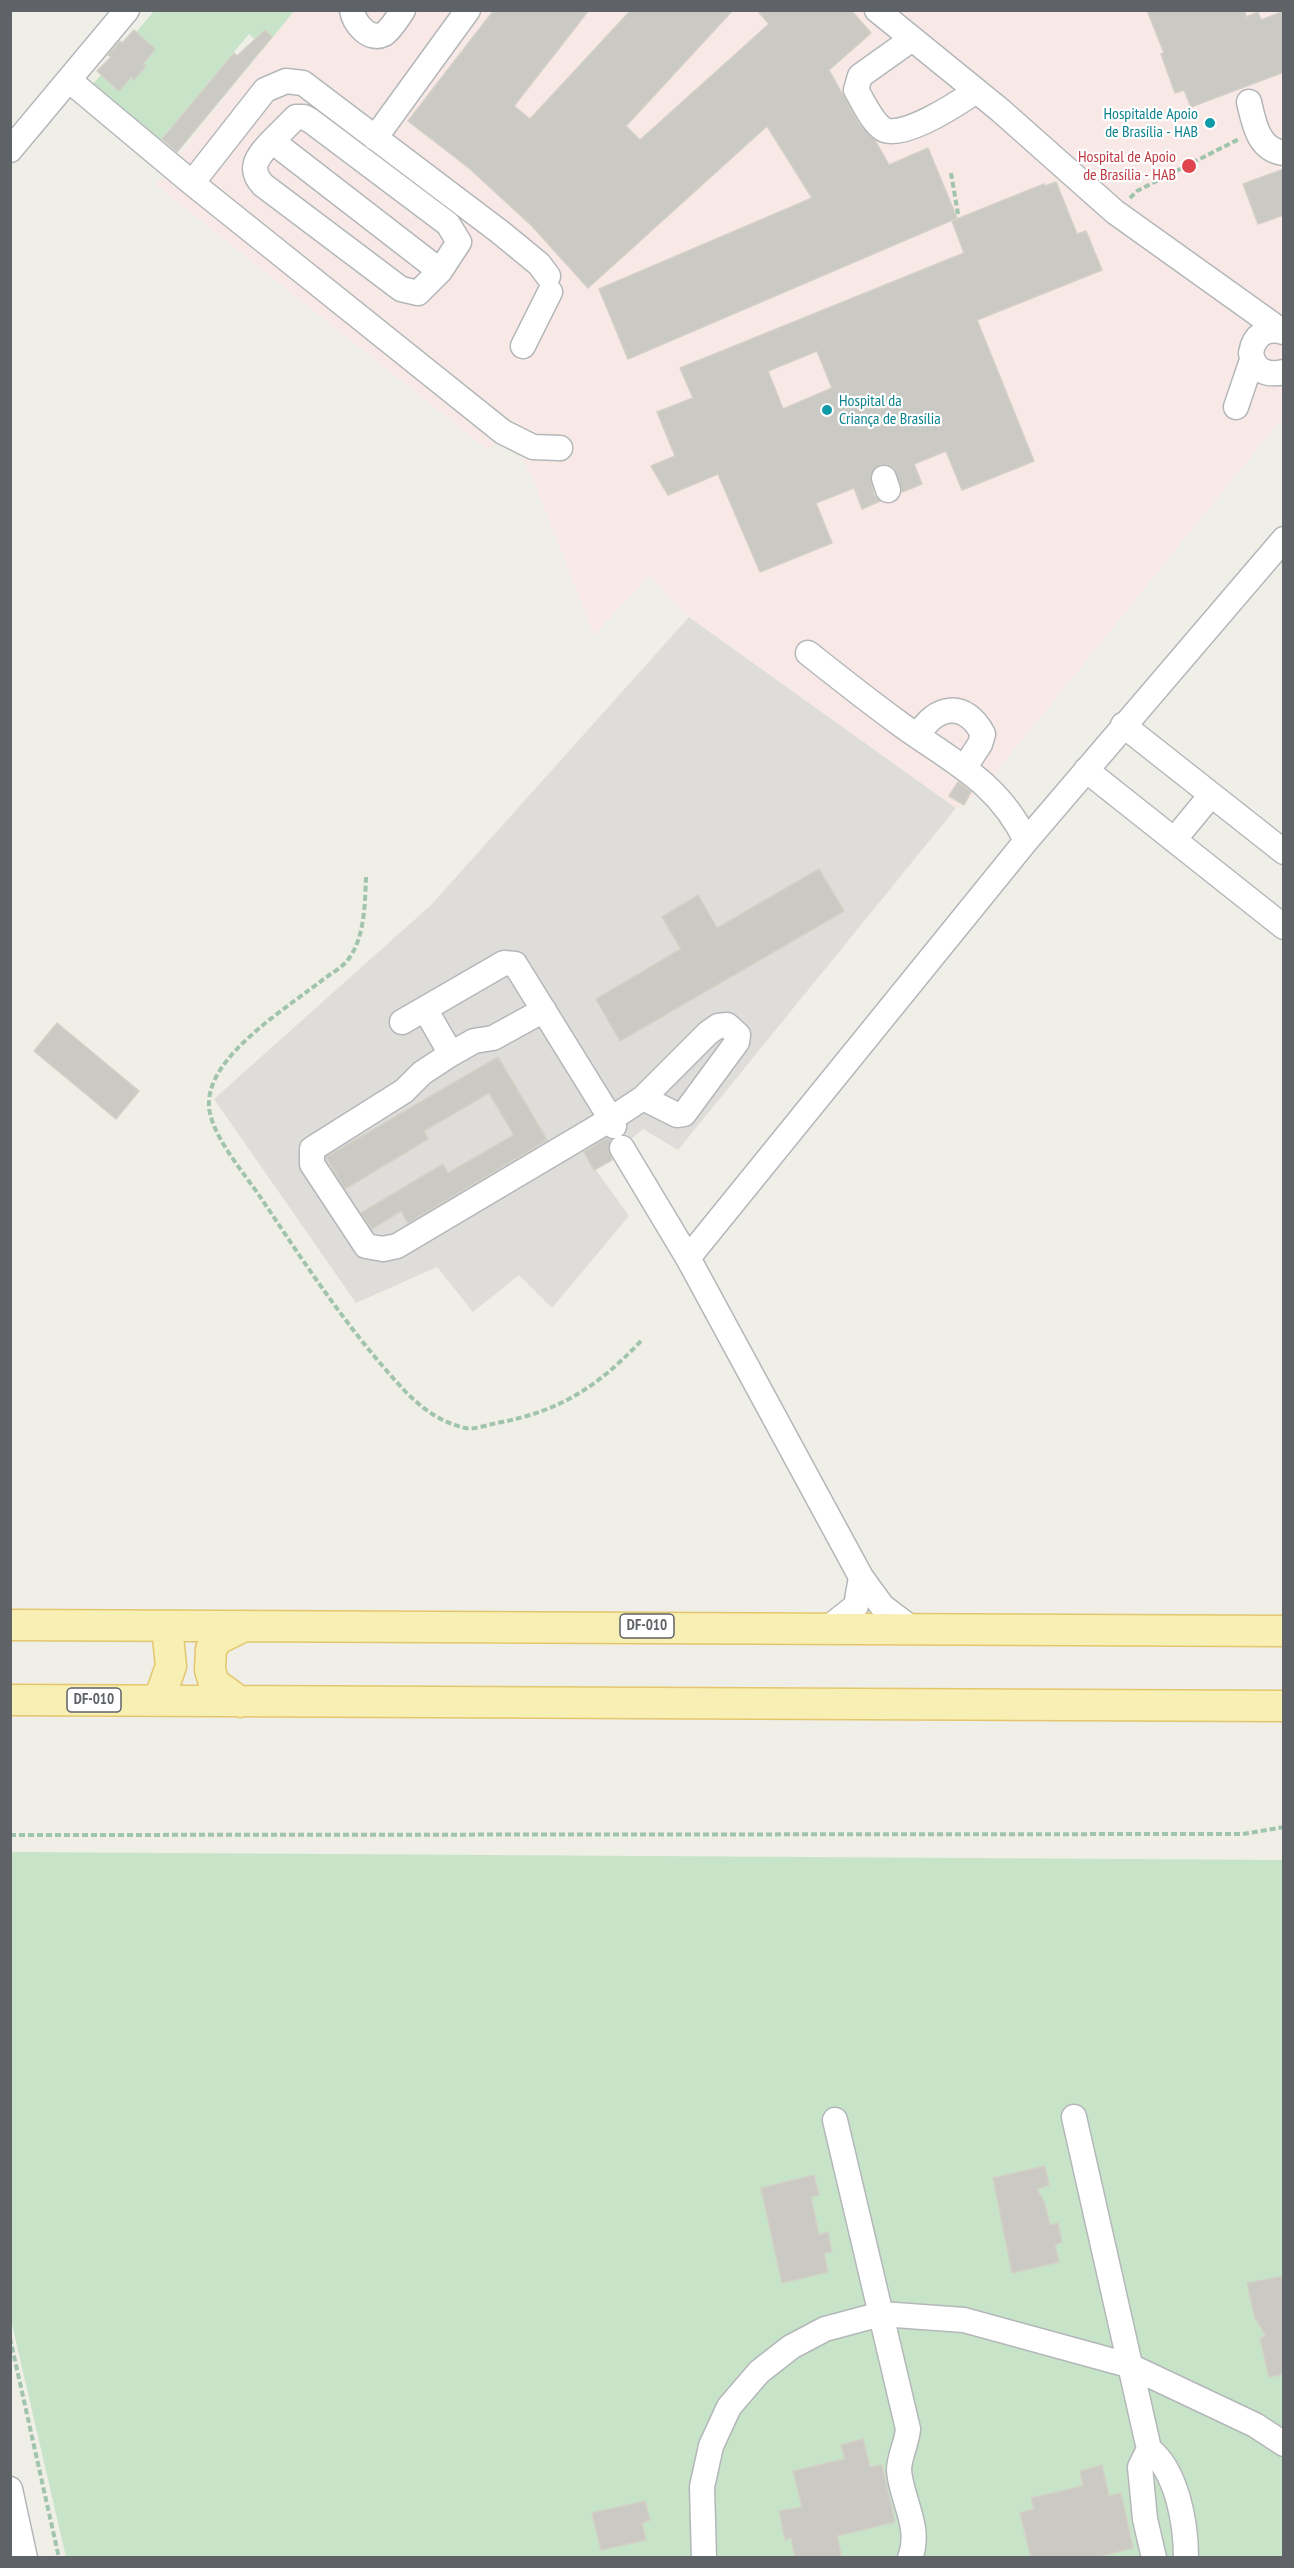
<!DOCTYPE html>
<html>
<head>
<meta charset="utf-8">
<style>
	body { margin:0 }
	#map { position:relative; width:1294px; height:2568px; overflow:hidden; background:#efeee7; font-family:"PT Sans Narrow",sans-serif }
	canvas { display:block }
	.frame { position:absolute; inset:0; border:12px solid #5f6266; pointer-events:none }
</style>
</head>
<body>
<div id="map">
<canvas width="1294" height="2568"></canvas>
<div class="frame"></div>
</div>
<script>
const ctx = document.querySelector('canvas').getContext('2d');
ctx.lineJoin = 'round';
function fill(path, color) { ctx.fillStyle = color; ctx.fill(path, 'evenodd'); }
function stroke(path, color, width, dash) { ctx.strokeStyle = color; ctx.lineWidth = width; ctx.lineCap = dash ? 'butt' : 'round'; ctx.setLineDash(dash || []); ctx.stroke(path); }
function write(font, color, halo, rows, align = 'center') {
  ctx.font = font + ' "PT Sans Narrow",sans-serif'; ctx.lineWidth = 4.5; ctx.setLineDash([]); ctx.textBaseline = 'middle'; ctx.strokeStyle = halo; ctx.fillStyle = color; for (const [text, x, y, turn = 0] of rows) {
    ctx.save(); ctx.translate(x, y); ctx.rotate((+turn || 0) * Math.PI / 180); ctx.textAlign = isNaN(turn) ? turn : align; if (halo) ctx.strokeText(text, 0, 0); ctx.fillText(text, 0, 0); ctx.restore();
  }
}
fill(new Path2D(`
	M689 617 956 808 678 1150 643 1129 596 1170 629 1216 552 1308 519 1275 473 1312 437 1267 356 1303 214 1099 431 905Z`), '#deddd9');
fill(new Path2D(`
	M294 11H1283V417L981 791 956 808 689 617 649 576 594 635 535 485 511 431 487 449 156 185Z`), '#f9e9e6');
fill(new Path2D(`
	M154 11H294L264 48 249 34 157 144 89 89Z
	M10 1852 1283 1860V2557H66L11 2320Z`), '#c7e4c8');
const building = new Path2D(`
	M494 10H589L514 106 530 119 631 10H733L626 126 640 140 769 24 757 10H851L871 33 829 70 859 124 875 140 889 165 928 148 957 218 628 359 599 289 812 198 767 126 588 288 532 226 469 168 408 121Z
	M1147 10H1245L1246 17 1258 12 1261 20 1284 11V72L1191 107 1184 90 1175 93 1161 54 1164 53Z
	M134 30 155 49 143 64 146 66 134 80 131 77 119 91 97 71 111 57 108 55 120 41 122 43Z
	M265 30 272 37 177 152 162 139 234 53 237 56Z
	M1284 169V215L1258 224 1243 184Z
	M1056 182 1077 234 1086 231 1102 270 977 320 1034 461 962 490 946 451 914 464 922 484 902 492 894 468 886 464 879 465 870 476 874 495 880 501 862 509 854 488 816 503 832 543 760 572 718 474 668 495 651 466 675 456 657 412 693 398 680 368 964 253 952 221 1044 184 1045 186ZM817 351 832 388 783 409 768 371Z
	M958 782 971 792 964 805 949 796Z
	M819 869 844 911 620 1041 596 999 681 949 662 917 698 895 717 928Z
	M57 1023 139 1091 116 1119 34 1051Z
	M498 1057 547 1140 408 1223 401 1211 372 1229 361 1213 443 1164 448 1173 514 1135 489 1093 424 1131 428 1139 345 1189 326 1157Z
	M607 1138 611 1140 608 1149 612 1160 594 1170 584 1152Z
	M1045 2166 1049 2185 1037 2189 1045 2204 1050 2225 1058 2223 1062 2242 1055 2245 1059 2262 1012 2273 993 2178Z
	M814 2175 819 2195 811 2197 819 2235 828 2232 832 2252 824 2253 828 2272 782 2283 761 2188Z
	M1284 2276V2374L1269 2377 1260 2338 1266 2336 1255 2318 1247 2283Z
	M863 2439 870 2467 882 2465 895 2522 837 2536 842 2558H795L791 2538 785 2540 779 2511 802 2507 793 2471 845 2459 841 2445Z
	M1102 2465 1109 2496 1121 2493 1133 2548 1093 2558H1031L1020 2513 1034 2509 1031 2498 1083 2486 1080 2471Z
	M645 2501 650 2520 642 2523 646 2540 601 2550 592 2513Z`);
fill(building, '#cbc9c4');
stroke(building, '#d3d0c6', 1.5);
const minor = new Path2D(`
	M352 10C354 23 369 42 384 34 391 29 398 18 403 10
	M877 10 1000 110 1115 212 1283 332
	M912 39 860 76 856 90C863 101 871 121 883 129 901 141 960 102 976 91
	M70 81 192 183 503 432 533 447 560 448
	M1249 102C1254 123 1258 150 1284 153
	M296 117H304L311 121 448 224 459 242 440 271 272 141Z
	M375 138 468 10
	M272 141C258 156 247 168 263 185L401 289 418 293 440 271
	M10 150 127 10
	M192 183 265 90 286 81 303 83 500 232 539 264 548 276
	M1284 332C1266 327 1254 335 1251 353 1254 371 1267 376 1284 372
	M523 346 550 292
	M1236 407 1252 360
	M884 478 888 490
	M808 653C837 676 866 699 896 721 947 759 998 780 1026 841
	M1123 725 1284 852
	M918 736C935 705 965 700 983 734L980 744 965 767
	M1086 770 1284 927
	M1174 840 1211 795
	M425 1009 451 1054 474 1041 493 1038 544 1010
	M402 1022 504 963 515 964 611 1119 397 1246 383 1249 366 1246 312 1164V1149L404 1091 422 1073 451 1054
	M614 1126 611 1119 643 1098 708 1033 718 1026 727 1025 738 1035 737 1042 684 1114 677 1115 643 1098
	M622 1148 688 1258
	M828 1628 856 1606 861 1577
	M911 1628 882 1606 861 1577 688 1258 1026 841 1284 539
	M1074 2117 1149 2449C1177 2471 1186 2523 1186 2558
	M835 2120 908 2429C907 2443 899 2457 899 2470 901 2500 922 2527 910 2558
	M1149 2449 1140 2467 1145 2519 1154 2558
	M10 2489 25 2558
	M704 2558 702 2487 711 2446 729 2407 759 2372 791 2347 825 2329 881 2314 964 2320 1128 2365 1255 2425 1284 2444`);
const major = new Path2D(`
	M10 1625 1284 1631
	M10 1700 1284 1706
	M159 1700 171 1666 167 1627
	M240 1702 214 1683 210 1670 211 1649 218 1639 244 1626`);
stroke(minor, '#b4b7ba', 27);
stroke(major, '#e4c76c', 33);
stroke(new Path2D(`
	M951 173 958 214
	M1130 198 1137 191 1239 139
	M366 877C365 903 365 939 347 961 341 968 332 973 325 978 290 1006 210 1054 209 1102 207 1131 245 1174 261 1198 305 1264 349 1331 404 1390 421 1408 440 1422 465 1428 474 1430 487 1425 497 1423 561 1411 597 1387 641 1341
	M10 1835 1243 1834 1284 1827
	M10 2338 59 2558`), '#a0c4ad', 4, [6, 3]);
stroke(minor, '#fff', 24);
stroke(major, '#f7efb4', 30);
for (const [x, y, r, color] of [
	[1210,123,6,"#0f9aa8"],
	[1189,166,8,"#e0444e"],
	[827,410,6,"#0f9aa8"]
]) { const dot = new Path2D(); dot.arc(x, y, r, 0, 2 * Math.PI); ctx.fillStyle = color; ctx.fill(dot); stroke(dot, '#fff', 2); }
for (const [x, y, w] of [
	[647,1626,54],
	[94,1700,54]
]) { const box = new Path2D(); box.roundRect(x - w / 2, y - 12, w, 24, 4.5); ctx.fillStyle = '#fff'; ctx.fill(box); stroke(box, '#5f6266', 1.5); }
write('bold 15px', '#5f6266', null, [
	["DF-010",647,1626],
	["DF-010",94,1700]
]);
write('16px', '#0d838f', '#fff', [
	["Hospitalde Apoio",1198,114],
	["de Brasília - HAB",1198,132],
	["Hospital da",839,401,"left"],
	["Criança de Brasília",839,419,"left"]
], 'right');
write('16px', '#be3a42', '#fff', [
	["Hospital de Apoio",1176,157],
	["de Brasília - HAB",1176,175]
], 'right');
</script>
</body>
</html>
